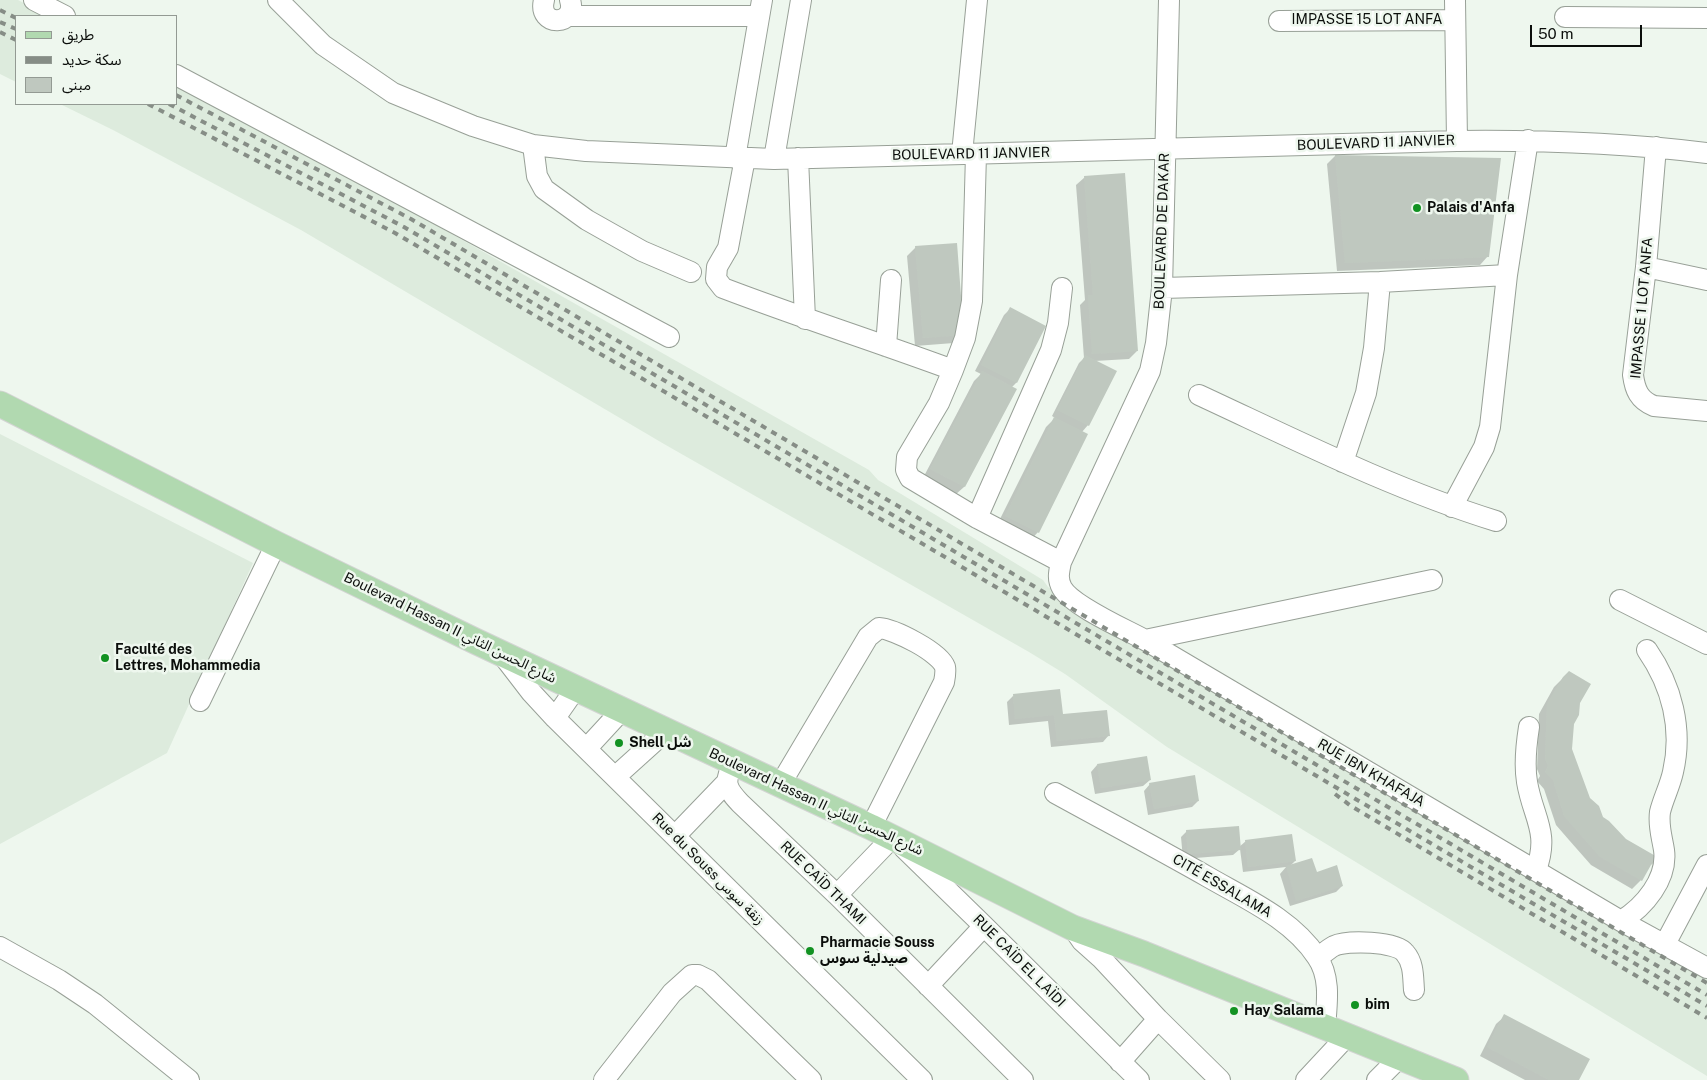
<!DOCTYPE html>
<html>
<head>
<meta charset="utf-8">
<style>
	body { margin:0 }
	#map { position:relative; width:1707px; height:1080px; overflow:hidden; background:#eef7ee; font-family:"Public Sans","Noto Sans Arabic",sans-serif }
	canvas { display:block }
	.legend { position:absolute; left:15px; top:15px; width:162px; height:90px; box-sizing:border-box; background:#eef7ee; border:1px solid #939a93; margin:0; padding:6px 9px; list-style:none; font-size:15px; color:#0b0e0b }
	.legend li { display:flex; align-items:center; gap:10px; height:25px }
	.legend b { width:25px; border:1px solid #939a93 }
	.scale { position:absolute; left:1530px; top:25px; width:112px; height:22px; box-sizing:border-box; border:2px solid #0b0e0b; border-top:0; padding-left:6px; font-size:15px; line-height:18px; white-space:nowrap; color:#0b0e0b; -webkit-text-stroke:4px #eef7ee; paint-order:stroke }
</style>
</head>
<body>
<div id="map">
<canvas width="1707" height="1080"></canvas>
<ul class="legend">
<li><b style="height:6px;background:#b1d9b0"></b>طريق</li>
<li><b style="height:6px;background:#868d86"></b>سكة حديد</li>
<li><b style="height:14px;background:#bfc8bf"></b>مبنى</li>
</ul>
<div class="scale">50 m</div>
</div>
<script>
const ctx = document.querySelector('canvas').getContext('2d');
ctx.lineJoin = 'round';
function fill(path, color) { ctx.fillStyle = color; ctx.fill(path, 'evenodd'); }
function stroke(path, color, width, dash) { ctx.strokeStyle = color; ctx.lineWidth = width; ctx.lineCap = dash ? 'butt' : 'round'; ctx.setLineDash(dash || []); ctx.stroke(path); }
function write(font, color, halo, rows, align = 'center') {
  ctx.font = font + ' "Public Sans","Noto Sans Arabic",sans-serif'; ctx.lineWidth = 5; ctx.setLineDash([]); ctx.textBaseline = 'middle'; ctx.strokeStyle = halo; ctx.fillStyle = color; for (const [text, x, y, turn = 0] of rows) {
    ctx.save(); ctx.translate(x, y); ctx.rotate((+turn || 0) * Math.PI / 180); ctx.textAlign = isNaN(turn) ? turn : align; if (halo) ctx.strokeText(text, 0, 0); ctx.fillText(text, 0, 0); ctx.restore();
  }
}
fill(new Path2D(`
	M0 0H18L49 16H16V82L0 74Z
	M176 83 268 130 869 470 878 480 1043 580 1048 587 1392 792 1707 975V1076L1167 747 1065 674 1029 652 664 444 301 230 113 130 60 104H176Z
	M0 434 253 563 167 753 0 844Z`), '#ddebdd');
fill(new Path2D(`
	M1335 156 1499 160 1488 256 1480 265 1337 271 1327 164Z
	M1085 177 1137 351 1129 359 1095 361 1088 425 1082 432 1038 532 1030 541 997 525 1046 427 1055 418 1052 416 1079 363 1084 358 1080 305 1085 300 1076 185Z
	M916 247 963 334 954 343 915 346 907 256Z
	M1010 309 1044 326 1016 383 1011 388 1015 390 964 487 955 495 923 478 974 381 981 374 975 371 1004 315Z
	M1569 672 1579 703 1573 724 1571 749 1589 798 1602 818 1649 866 1641 880 1632 889 1591 865 1569 840 1556 825 1544 789 1537 781 1540 776 1537 769 1539 714 1554 687Z
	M1013 696 1062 716 1109 735 1103 742 1051 747 1048 721 1009 725 1007 702Z
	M1097 765 1150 780 1143 786 1095 794 1091 772Z
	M1150 784 1198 801 1192 807 1148 815 1144 791Z
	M1187 831 1239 847 1246 841 1295 861 1289 867 1316 873 1342 886 1336 892 1290 906 1280 874 1286 867 1243 872 1240 849 1233 855 1183 859 1181 837Z
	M1505 1016 1578 1080H1525L1480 1056 1496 1024Z`), '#0003');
fill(new Path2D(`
	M1335 155 1501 158 1489 257 1345 263Z
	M1125 173 1138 351 1092 354 1088 295H1093L1084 176Z
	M957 243 964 335 923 338 915 246Z
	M1010 307 1046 326 1017 383 981 365Z
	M1085 355 1117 371 1089 426 1057 410Z
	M982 371 1017 389 965 487 930 469Z
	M1054 417 1088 434 1039 533 1005 516Z
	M1569 671 1591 684 1580 703 1579 715 1574 724 1572 749 1590 798 1599 806 1603 817 1609 821 1626 839 1659 858 1651 865 1642 881 1600 857 1578 832 1564 816 1553 780 1545 772 1548 766 1545 759 1547 704 1563 677Z
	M1060 689 1063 714 1107 710 1110 736 1057 741 1054 715 1015 719 1013 694Z
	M1147 756 1151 780 1101 788 1097 764Z
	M1195 775 1199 801 1154 809 1149 783Z
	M1239 826 1241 850 1188 854 1186 830Z
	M1292 834 1296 861 1248 867 1245 840Z
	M1312 858 1317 872 1337 865 1343 886 1296 901 1286 866Z
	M1504 1014 1590 1059 1579 1080H1549L1487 1047Z`), '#bfc8bf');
const minor = new Path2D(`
	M34 0 65 16
	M278 0 323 45 393 93 473 126 533 145 586 151 774 159 1457 141C1542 140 1623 143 1707 153
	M544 0C537 28 578 26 570 0
	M1169 0 1162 288 1156 343 1150 371 1061 562C1059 572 1057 579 1062 588 1072 606 1127 630 1145 640L1621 921 1707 968
	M1455 0 1457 141
	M567 16H759
	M1565 17 1707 18
	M1279 21 1455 20
	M176 75 669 337
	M533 145 537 176 544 189 587 220 642 251 691 272
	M1656 147 1646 267 1633 375C1635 390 1639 400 1654 406L1707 411
	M962 154 977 0
	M976 154 972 301 965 338 953 370 939 403 907 457 906 470 910 478 977 518 1061 562
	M735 158 762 0
	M745 158 728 248 717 267 716 279 723 288C799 317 877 342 953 370
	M798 158 805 319
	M774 159 801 0
	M1646 267 1707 280
	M1162 288 1380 282 1507 275
	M886 346 891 280
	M1199 395C1296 440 1393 489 1496 521
	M1343 462 1366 393 1374 348 1380 282
	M1452 507 1484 447 1490 427 1507 275 1528 140
	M977 518 1051 350 1058 323 1062 288
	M1620 600 1707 644
	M1145 640 1432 580
	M501 653 531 692 555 718 922 1080
	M200 701 276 544
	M555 718 576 688
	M1529 727C1526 746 1524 764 1527 782 1533 818 1550 832 1536 870
	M587 748 622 710
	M734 763C723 782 726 788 740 803L837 895 1023 1080
	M615 777 666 731
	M780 785 868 637 879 628C894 629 940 652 945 667 946 672 945 677 944 682L871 827
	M1055 793C1106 821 1157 848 1208 877 1246 899 1292 919 1317 957 1331 977 1327 1003 1325 1027
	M675 836 726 783
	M904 848 984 926 1139 1080
	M837 895 887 843 891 837
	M1621 921C1644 907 1668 879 1664 850 1662 837 1658 826 1660 812 1663 799 1670 786 1673 772 1683 729 1672 686 1647 650
	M1073 928 1082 941 1101 958 1158 1019 1220 1080
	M1665 944 1707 865
	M0 947 59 980 95 1004 189 1080
	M1318 958C1323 954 1328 949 1334 946 1347 940 1396 941 1405 953 1414 963 1413 978 1414 990
	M928 986 984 926
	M1120 1062 1158 1019
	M604 1080 672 993 692 975H698L708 980 811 1080
	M1306 1080 1347 1036
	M1377 1080 1400 1057`);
const major = new Path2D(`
	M0 404 276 544 475 641 871 827 1073 928 1144 954 1456 1080`);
stroke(minor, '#98a097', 22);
stroke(major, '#d3d4d3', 27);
stroke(minor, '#fff', 20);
stroke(major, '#b1d9b0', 25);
stroke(new Path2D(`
	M0 10 16 18
	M0 22 16 29
	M0 32 16 40
	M176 95 411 219 1707 983
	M148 104 395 233 1707 1006
	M169 104 404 227 1707 995
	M1335 794 1351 806 1707 1018`), '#868d86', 4, [6, 6]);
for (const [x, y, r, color] of [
	[1417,208,5,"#129222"],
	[105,658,5,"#129222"],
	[619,743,5,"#129222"],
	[810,951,5,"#129222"],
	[1355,1005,5,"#129222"],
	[1234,1011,5,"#129222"]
]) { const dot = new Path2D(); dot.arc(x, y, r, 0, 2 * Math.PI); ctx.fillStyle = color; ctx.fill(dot); stroke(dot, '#eef7ee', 2); }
write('14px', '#0b0e0b', '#eef7ee', [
	["IMPASSE 15 LOT ANFA",1367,20],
	["BOULEVARD 11 JANVIER",1376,143,-2],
	["BOULEVARD 11 JANVIER",971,154,-1],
	["BOULEVARD DE DAKAR",1162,231,-88],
	["IMPASSE 1 LOT ANFA",1642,308,-85],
	["Boulevard Hassan II شارع الحسن الثاني",450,628,26],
	["RUE IBN KHAFAJA",1371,773,30],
	["Boulevard Hassan II شارع الحسن الثاني",816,802,25],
	["Rue du Souss زنقة سوس",708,869,45],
	["RUE CAÏD THAMI",823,883,44],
	["CITÉ ESSALAMA",1222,886,30],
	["RUE CAÏD EL LAÏDI",1019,961,45]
]);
write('bold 14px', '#0b0e0b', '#eef7ee', [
	["Palais d'Anfa",1427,208],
	["Faculté des",115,650],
	["Lettres, Mohammedia",115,666],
	["Shell شل",629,743],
	["Pharmacie Souss",820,943],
	["صيدلية سوس",820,959],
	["bim",1365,1005],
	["Hay Salama",1244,1011]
], 'left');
</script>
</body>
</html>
